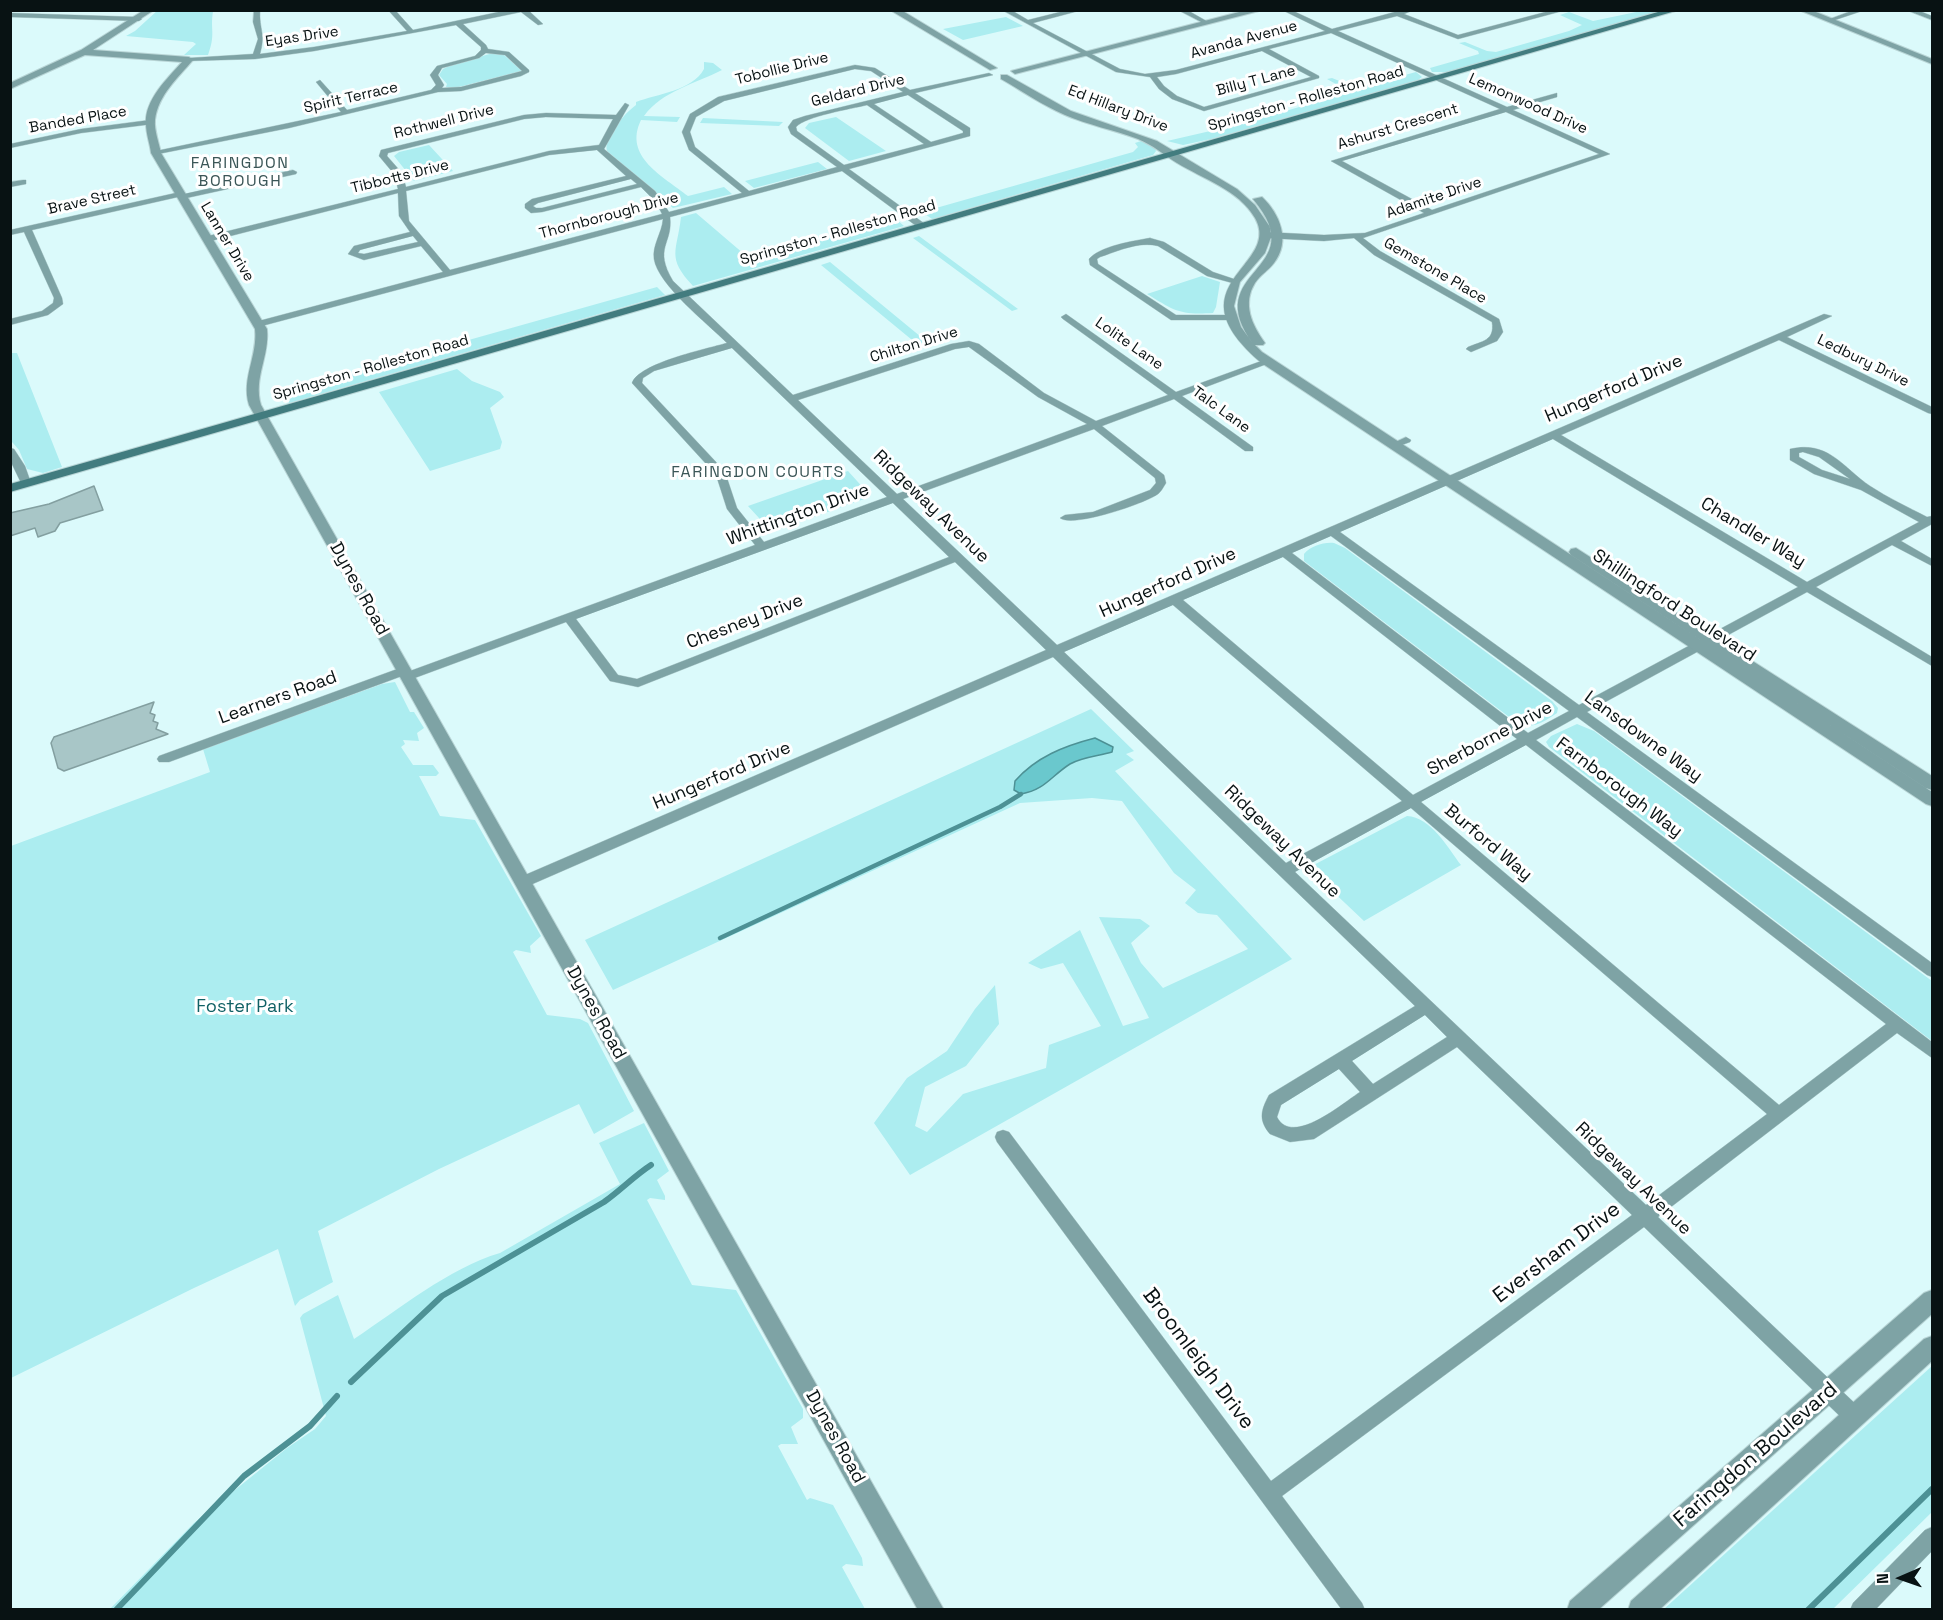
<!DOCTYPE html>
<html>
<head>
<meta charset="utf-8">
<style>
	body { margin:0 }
	#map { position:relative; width:1943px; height:1620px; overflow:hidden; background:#dbfafb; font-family:"Space Grotesk",sans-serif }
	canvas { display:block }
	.frame { position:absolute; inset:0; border:12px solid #081213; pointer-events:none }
	.north { position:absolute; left:1871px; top:1548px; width:60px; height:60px; -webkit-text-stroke:4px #fff; paint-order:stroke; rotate:268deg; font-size:16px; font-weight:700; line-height:24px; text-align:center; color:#081213 }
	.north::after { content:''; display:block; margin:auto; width:21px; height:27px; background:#081213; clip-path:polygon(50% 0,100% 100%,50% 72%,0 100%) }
</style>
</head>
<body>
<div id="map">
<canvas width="1943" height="1620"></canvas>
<div class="frame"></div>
<div class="north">N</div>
</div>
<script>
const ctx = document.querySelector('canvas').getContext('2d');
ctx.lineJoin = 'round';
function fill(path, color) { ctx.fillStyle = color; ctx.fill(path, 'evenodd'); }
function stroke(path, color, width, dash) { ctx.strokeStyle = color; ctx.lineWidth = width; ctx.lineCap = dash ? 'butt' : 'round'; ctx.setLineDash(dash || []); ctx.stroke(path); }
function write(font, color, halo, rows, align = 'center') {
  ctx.font = font + ' "Space Grotesk",sans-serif'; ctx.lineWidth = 6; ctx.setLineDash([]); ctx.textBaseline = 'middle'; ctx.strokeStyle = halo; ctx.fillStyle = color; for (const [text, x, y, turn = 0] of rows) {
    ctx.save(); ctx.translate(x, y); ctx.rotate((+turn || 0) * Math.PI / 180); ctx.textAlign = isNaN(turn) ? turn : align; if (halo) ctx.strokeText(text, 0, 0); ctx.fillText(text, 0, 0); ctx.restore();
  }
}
fill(new Path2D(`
	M158 10 213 11C210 30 216 34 208 55H184L196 44 193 42 126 36 135 31Z
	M1641 11H1665L1447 72H1432L1430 68 1479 54 1478 51 1459 43 1465 42 1487 51 1496 52 1569 31 1582 25 1560 15 1569 12 1593 21Z
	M1006 17 1023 26 963 40 943 29Z
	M493 53 503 54 522 71 455 88 446 87 447 84 439 75 443 69 451 65Z
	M704 62 713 63 722 70C695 84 662 91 644 116L680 117 677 122 641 120C623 157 663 176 688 196L724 187 732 194 673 208 607 151C603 137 625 113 636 105V102C657 94 692 91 704 69Z
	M1416 72 1422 77 1418 80 1211 139 1183 145 1167 141 1245 123 1350 92 1327 79 1332 78 1357 88Z
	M836 117 886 151 849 161 805 128 809 123Z
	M703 118 783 122 779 126 700 123Z
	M1141 141 1154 147 1156 151 1153 155 932 219 922 212 1133 152 1138 147 1135 143Z
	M429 145 453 171 414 181 394 156 399 152Z
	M818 162 827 169 754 188 745 181Z
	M696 213 751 260 896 219 904 226 693 286C666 257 677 252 681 217Z
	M919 236 1018 309 1012 311 913 238Z
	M830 262 932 346 923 349 821 265Z
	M1202 276 1220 282 1216 307 1213 313C1179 315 1175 311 1147 294Z
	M657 287 665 295 289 403 284 392Z
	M10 353H17L62 467 43 473 27 469 19 450 12 442Z
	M457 369 472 381 500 392 504 397 490 408 502 442 500 449 430 471 379 392Z
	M848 471 867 492V498L774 531 770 530 748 506Z
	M1334 543 1345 548 1552 701 1558 708 1557 713C1545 721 1531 731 1517 723L1304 561V554C1311 546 1323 542 1334 543Z
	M395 682 410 712H414L424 728 417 733 419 741 403 740 405 744 401 747 413 765H433L439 773 436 776H419L440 816 475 820 541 936 530 946 531 953 516 950 513 952 547 1015 580 1019 588 1023 634 1111 594 1134 579 1104 439 1169 318 1231 333 1282 300 1300 295 1306 278 1249 194 1288 11 1378V846L210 772 203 749 382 684Z
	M1091 709 1134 751 1126 754 1134 760 1115 771 1292 959 910 1175 874 1123 907 1078 947 1051 975 1009 995 985 999 1024 966 1066 925 1087 915 1126 927 1132 963 1094 1046 1068 1049 1045 1101 1026 1063 963 1041 969 1028 963 1080 930 1123 1026 1149 1018 1099 917 1140 919 1150 926 1131 943 1141 963 1163 988 1248 949 1217 915 1198 913 1185 903 1196 890 1174 873 1122 801 1092 798 1020 803 613 990 585 940Z
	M1577 724 1594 731 1932 981V1041L1549 747 1546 742 1551 736Z
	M1407 816C1431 817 1448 848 1461 865L1364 921 1308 868Z
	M644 1123 669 1171 657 1180 665 1196V1200L650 1198 647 1200 692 1285 736 1290 803 1409V1418L791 1427 798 1444H781L778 1446 807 1500 810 1498 833 1505 862 1558 863 1566 846 1564 842 1567 865 1609H110L194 1523 287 1448 315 1429 326 1416 300 1318 303 1314 338 1295 354 1339C398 1310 449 1268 500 1253L620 1184 599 1143Z
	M1932 1366V1512L1833 1609H1664Z`), '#acedf0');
const water = new Path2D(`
	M1095 738 1113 747 1112 752C1099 756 1082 757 1070 764 1051 776 1045 790 1021 794L1014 790 1015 781C1036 757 1064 746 1095 738Z`);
fill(water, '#6ac8cd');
stroke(water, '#4d9195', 1.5);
stroke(new Path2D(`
	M720 938 1000 807 1021 794`), '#4d9195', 4.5);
stroke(new Path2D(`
	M351 1382 442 1296 604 1202C621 1190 634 1176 651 1165
	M116 1610 244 1476 310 1426 337 1396
	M1808 1610 1932 1489`), '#4d9195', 6);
const building = new Path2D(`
	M94 486 103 510 60 523 55 531 38 537 35 528 10 536V513L49 504Z
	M154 702 150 713 155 715 153 721 158 723 156 729 168 734 64 771 58 768 51 743 54 737Z`);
fill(building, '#a8c6c7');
stroke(building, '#839fa0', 1.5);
const minor = new Path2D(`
	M254 10H260C259 30 266 33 260 54L314 47 407 31 388 10H395L413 30 508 10H528L543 24 538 25 521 12 463 24 486 45 488 49 509 52 529 70V72L521 76 461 91 438 92 289 128 153 155 152 153 156 151 341 112 316 82 320 80 347 110 431 90 436 85 430 75 437 66 475 56 481 50V47L456 25 314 51 255 59 187 61 189 58 253 54 258 39 253 22ZM486 53 505 55 522 71 461 87 442 88 444 85 438 75 442 68 479 58Z
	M1002 10H1011L1028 20 1068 10H1082L1033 23 1120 69 1145 74 1176 70 1325 31 1282 10H1291L1332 29 1402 10H1414L1404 14 1458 35 1553 10H1566L1458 39 1397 16 1338 31 1507 107 1557 93V97L1513 110 1610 154 1363 238 1380 251 1499 319 1503 332 1497 341 1471 352 1466 349 1468 347C1482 341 1495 341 1492 322L1374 255 1354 238 1324 241 1265 238 1261 235 1265 232 1324 235 1365 233 1424 213 1331 161 1500 109 1331 33 1269 49 1319 76V78L1204 111 1172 99 1159 89 1150 77 1116 72ZM1262 51 1311 77 1204 107 1177 96 1164 86 1157 77 1176 74ZM1506 112 1599 154 1432 210 1342 161Z
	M1178 10H1187L1210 23 1205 24Z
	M1854 10H1865L1832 21 1827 20Z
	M1906 10H1917L1932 16V20Z
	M10 13 139 17 142 19 139 21 10 17Z
	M855 65 875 68 910 90 989 73 993 75 915 93 970 128V136L849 169 925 224V228H919L842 171 670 217C673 245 653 247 673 281L793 395 951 344 969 341 979 344 1044 393 1096 421 1168 395 1063 319 1061 317 1066 314 1176 392 1264 360 1272 362 1182 396 1253 447V451H1245L1174 399 1102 426 1164 475 1166 483C1164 486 1161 492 1158 494 1144 504 1072 528 1060 518L1065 515 1093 512 1150 490 1156 483 1155 478 1094 429 903 499 1057 645 1824 314 1832 316 1787 337 1932 407V414L1928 413 1779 340 1561 435 1807 582 1919 522 1861 490 1814 474 1790 460V449C1829 440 1843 468 1870 486 1888 498 1908 507 1927 517L1932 516V524L1901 541 1932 559V566L1892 545 1816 587 1932 657V666L1807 592 1587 712 1932 963V977L1927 975 1577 717 1536 740 1932 1042V1058L1897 1033 1658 1217 1862 1410 1864 1417 1862 1424 1855 1426 1848 1424 1644 1227 1282 1496 1362 1603 1365 1610H1342L997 1142 995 1137 997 1132 1003 1130 1009 1132 1271 1481 1632 1215 1457 1047 1314 1139 1290 1142 1270 1134C1258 1120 1261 1110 1269 1095L1415 1006 1053 657 528 886H518L516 882 518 878 1046 650 955 562 638 687 610 681 566 622 412 679 408 680 402 676 169 762H159L157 759 159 756 400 668 404 667 410 671 755 545 727 509 717 478 708 466 632 383C639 363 706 349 727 343 708 324 658 285 654 259 652 245 662 233 663 219L258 327 255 326V322L443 272 421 246 364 260 348 254 354 246 410 232 399 216 398 193 207 242 204 241V237L398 189 394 174 379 156 381 150 524 115 546 113 616 115 625 103 629 105 604 149 655 191 669 212 742 193 689 150 682 132 690 114 718 97ZM855 69 871 71 903 92 805 116 793 120 788 127 791 134 837 167 749 191 695 147 690 132 696 117 724 101ZM908 95 963 131V133L931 142 874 104ZM867 105 924 144 844 165 797 131 796 127C806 116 851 109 867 105ZM546 117 613 119 599 145 549 151 406 187 402 173 387 156 388 153 524 119ZM597 150 626 176 532 199 525 204V208L531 213 542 212 641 187 656 202 662 214 450 270 409 221 406 191 549 155ZM631 179 637 184 542 208H536L533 206 538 203ZM413 236 418 242 364 254 358 253 360 250ZM969 347 1038 397 1087 424 897 494 798 400 955 349ZM732 348 887 497 764 542 737 508 727 478 716 462 642 383 643 378 654 371ZM1553 439 1798 587 1579 705 1340 532ZM1803 452 1819 457 1850 479 1822 470 1799 457V453ZM893 503 949 557 637 679 618 675 576 619ZM1331 536 1569 711 1528 733 1292 553ZM1283 557 1517 739 1413 795 1183 600ZM1173 605 1402 801 1286 863 1064 652ZM1526 745 1886 1024 1779 1105 1421 802ZM1411 808 1767 1114 1646 1205 1295 872ZM1425 1015 1447 1037 1373 1084 1352 1061ZM1339 1069 1360 1092C1343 1103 1292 1147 1277 1117L1281 1105Z
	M150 120H153V124L81 133 10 148V144L81 129Z
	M293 170 297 172 296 174 182 199 178 197 32 230 62 298 63 304 48 315 10 325V319L42 311 53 303 54 298 24 232 10 235V230L180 192 184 194Z
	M23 180H26V184L10 187V182Z
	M1150 238 1164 242 1213 272 1240 281 1236 284 1207 276 1158 246C1139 241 1118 251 1100 257L1097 259 1098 264 1176 315H1230L1233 316V320H1171L1090 265 1089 259C1100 246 1133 241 1150 238Z
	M1406 437 1411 440 1410 442 1394 448 1389 445Z
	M10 448 14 449 25 466 31 483 30 485H22L21 483 10 460Z
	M1932 1527V1551L1875 1610H1850L1853 1603 1925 1530Z`);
const tertiary = new Path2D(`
	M144 10H154L93 50 189 57 193 60C178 78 158 95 155 120 154 130 159 143 161 153L267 329C270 356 253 378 261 405L944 1610H918L249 405C241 378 258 356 255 329L151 153C150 144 146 134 146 124 144 100 168 78 182 62L85 55 10 89V83L81 50Z
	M890 10H901L997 68 990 70Z
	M1247 10H1263L1015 74 1011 71Z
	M1799 10H1811L1932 59V64Z
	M1001 75H1007L1071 111 1157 141 1237 189 1255 205 1270 227 1271 237 1265 253 1240 282 1234 306 1241 327 1254 345C1197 268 1315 273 1253 199L1262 197C1280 214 1291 241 1274 263 1269 270 1260 275 1255 283 1242 304 1252 325 1265 343L1263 345H1255L1262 352 1932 792V806L1926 804 1263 364C1167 284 1283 267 1255 218 1239 190 1203 179 1177 163 1164 155 1153 145 1138 139 1114 130 1088 125 1065 115 1042 105 1022 91 1001 79Z
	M1576 548 1932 776V790L1926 788 1571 555 1569 552 1571 549Z
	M1932 1290V1314L1598 1610H1567L1570 1601 1924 1293Z
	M1932 1336V1361L1659 1610H1628L1631 1601 1924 1339Z`);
const secondary = new Path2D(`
	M1665 10H1679L10 492V484Z`);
stroke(minor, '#b9d5d6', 1);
stroke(tertiary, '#b9d5d6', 2);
stroke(secondary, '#b9d5d6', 2);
fill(minor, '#7ea3a5');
fill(tertiary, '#7ea3a5');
fill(secondary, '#427c7f');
write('15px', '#081213', '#fff', [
	["Eyas Drive",302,37,-8],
	["Avanda Avenue",1244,40,-15],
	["Tobollie Drive",782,69,-14],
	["Billy T Lane",1256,81,-15],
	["Geldard Drive",858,91,-14],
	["Spirit Terrace",351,98,-13],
	["Springston - Rolleston Road",1306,99,-16],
	["Lemonwood Drive",1528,104,24],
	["Ed Hillary Drive",1118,109,21],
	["Banded Place",78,120,-10],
	["Rothwell Drive",444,122,-14],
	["Ashurst Crescent",1398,127,-17],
	["Tibbotts Drive",400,177,-14],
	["Adamite Drive",1434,198,-19],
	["Brave Street",92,200,-13],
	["Thornborough Drive",609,216,-15],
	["Springston - Rolleston Road",838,233,-16],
	["Lanner Drive",227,242,59],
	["Gemstone Place",1435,271,30],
	["Lolite Lane",1129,344,35],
	["Chilton Drive",914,345,-17],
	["Ledbury Drive",1863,361,26],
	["Springston - Rolleston Road",371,368,-16],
	["Talc Lane",1221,410,36]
]);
ctx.letterSpacing = '1.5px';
write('16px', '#3b5657', '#fff', [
	["FARINGDON",240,164],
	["BOROUGH",240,182],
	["FARINGDON COURTS",758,473]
]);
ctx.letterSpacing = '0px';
write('18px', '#081213', '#fff', [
	["Hungerford Drive",1614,389,-23],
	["Ridgeway Avenue",931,507,44],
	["Whittington Drive",798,515,-20],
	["Chandler Way",1753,533,31],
	["Hungerford Drive",1168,583,-24],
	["Dynes Road",359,589,61],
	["Shillingford Boulevard",1674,606,33],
	["Chesney Drive",745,622,-21],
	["Learners Road",278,698,-20],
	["Lansdowne Way",1643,737,36],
	["Sherborne Drive",1490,739,-28],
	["Hungerford Drive",722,776,-23],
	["Farnborough Way",1619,788,37],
	["Ridgeway Avenue",1282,842,44],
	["Burford Way",1488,843,40],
	["Dynes Road",596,1013,61],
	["Ridgeway Avenue",1633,1179,44],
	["Dynes Road",835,1437,61]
]);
write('18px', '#106165', '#fff', [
	["Foster Park",245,1007]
]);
write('21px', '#081213', '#fff', [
	["Eversham Drive",1557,1253,-37],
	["Broomleigh Drive",1198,1359,53],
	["Faringdon Boulevard",1756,1455,-41]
]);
</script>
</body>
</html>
